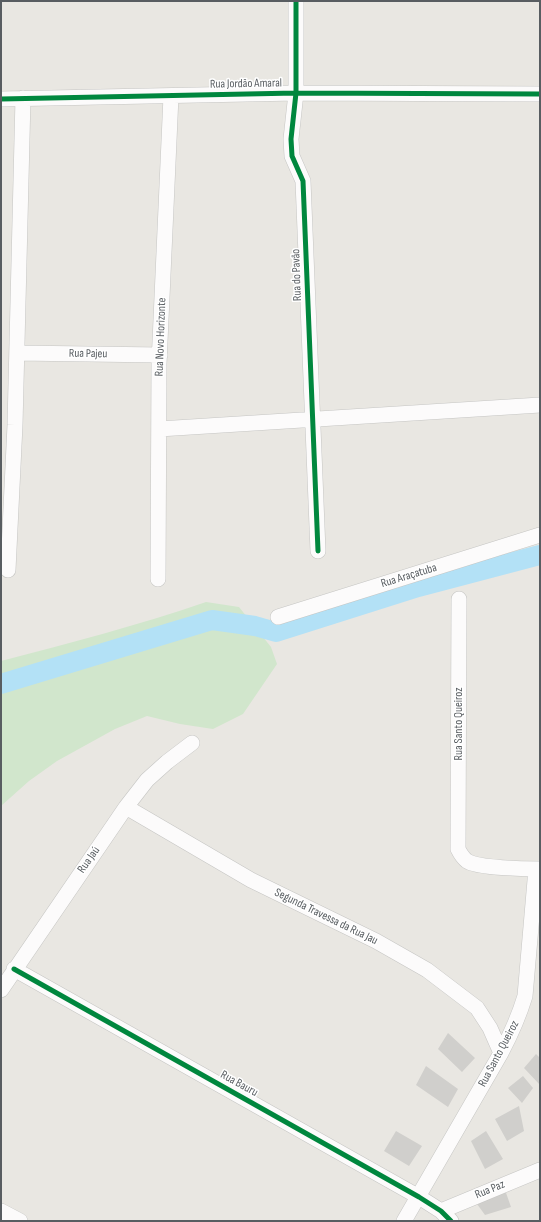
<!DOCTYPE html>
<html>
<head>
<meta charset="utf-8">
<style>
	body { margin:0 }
	#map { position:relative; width:541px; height:1222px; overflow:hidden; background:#e9e7e2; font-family:"Sofia Sans Condensed",sans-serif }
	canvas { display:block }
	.frame { position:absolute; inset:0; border:2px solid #585d61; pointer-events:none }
</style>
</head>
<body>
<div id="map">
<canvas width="541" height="1222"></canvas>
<div class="frame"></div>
</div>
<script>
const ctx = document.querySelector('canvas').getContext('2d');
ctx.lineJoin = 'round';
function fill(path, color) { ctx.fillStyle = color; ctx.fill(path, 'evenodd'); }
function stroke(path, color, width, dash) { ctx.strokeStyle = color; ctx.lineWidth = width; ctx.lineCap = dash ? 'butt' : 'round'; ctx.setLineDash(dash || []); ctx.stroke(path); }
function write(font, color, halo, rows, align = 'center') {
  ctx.font = font + ' "Sofia Sans Condensed",sans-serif'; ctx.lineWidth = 3; ctx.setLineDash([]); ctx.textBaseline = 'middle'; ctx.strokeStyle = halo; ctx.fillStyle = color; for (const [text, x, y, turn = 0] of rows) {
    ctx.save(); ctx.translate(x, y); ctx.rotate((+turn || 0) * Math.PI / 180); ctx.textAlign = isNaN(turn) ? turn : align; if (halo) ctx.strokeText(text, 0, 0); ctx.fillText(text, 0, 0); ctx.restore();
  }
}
fill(new Path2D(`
	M206 602 239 607 271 647 277 664 243 714 213 729 180 724 147 716 115 729 57 761 29 781 1 806V661C70 643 139 625 206 602Z`), '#d1e6cc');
stroke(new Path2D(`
	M1 684 212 620 255 626 276 632 418 587 540 555`), '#b3e1f6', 20);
fill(new Path2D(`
	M448 1033 475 1058 462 1072 438 1049Z
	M536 1054 540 1058V1085L524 1068Z
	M426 1066 458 1089 448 1107 416 1085Z
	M523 1076 533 1088 522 1103 508 1088Z
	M519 1106 524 1131 507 1141 495 1119Z
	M396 1131 422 1146 409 1166 384 1151Z
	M486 1131 503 1159 485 1169 471 1141Z
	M505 1190 511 1207 485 1215 477 1204Z`), '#d0cfcc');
const street = new Path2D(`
	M296 1V93L291 139 292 156 303 181 318 551
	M1 99 296 93 540 94
	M17 353 160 355
	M159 429 540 405
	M8 570 15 425 23 98
	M158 579 159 364 171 96
	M459 599 458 849C460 853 463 858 467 861 477 868 526 869 540 869
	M278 617 540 535
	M126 807 251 880 376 941 427 970 477 1008 490 1028 501 1053
	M14 969 419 1197 441 1211 451 1221
	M1 990 126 807 147 780 167 762 192 743
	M1 1211 20 1221
	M441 1211 540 1170
	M404 1221 501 1053C511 1034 519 1016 525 996L536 869`);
stroke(street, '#c5c5c3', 16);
stroke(street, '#fcfbfb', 15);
stroke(new Path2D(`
	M296 1V93L291 139 292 156 303 181 318 551
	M1 99 296 93 540 94
	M14 969 419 1197 441 1211 451 1221`), '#00873e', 5);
write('12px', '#585d61', '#fff', [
	["Rua Jordão Amaral",246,84,-1],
	["Rua do Pavão",297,275,-92],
	["Rua Novo Horizonte",161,337,-88],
	["Rua Pajeu",88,354,1],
	["Rua Araçatuba",409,576,-17],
	["Rua Santo Queiroz",459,724,-90],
	["Rua Jaú",89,860,-55],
	["Segunda Travessa da Rua Jau",326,917,26],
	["Rua Santo Queiroz",499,1054,-62],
	["Rua Bauru",239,1084,29],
	["Rua Paz",490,1190,-22]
]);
</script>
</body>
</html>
